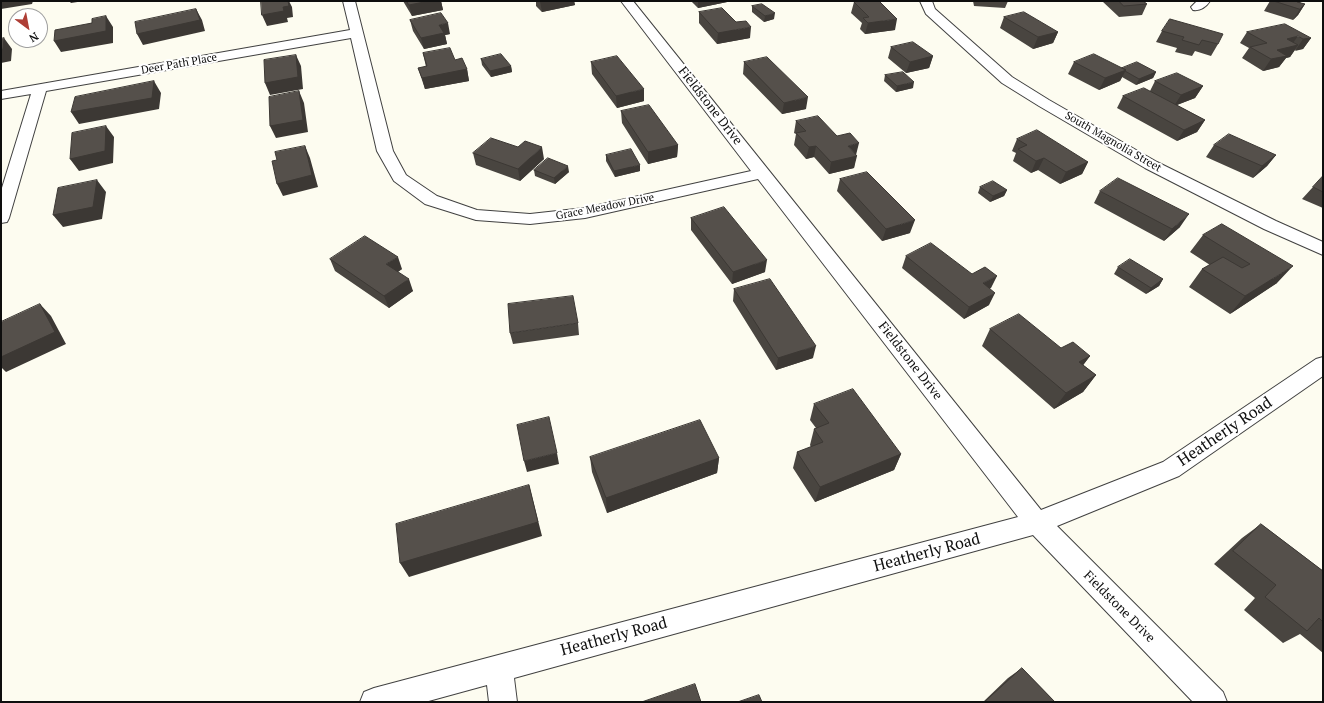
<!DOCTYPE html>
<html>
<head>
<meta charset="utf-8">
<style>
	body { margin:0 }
	#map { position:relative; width:1324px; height:703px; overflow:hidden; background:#fdfcf0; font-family:"PT Serif",serif }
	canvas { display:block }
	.frame { position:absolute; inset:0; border:2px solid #0e0e0e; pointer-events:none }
	.north { position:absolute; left:8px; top:8px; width:40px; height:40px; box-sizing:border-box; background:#fff; border:1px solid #9f9f9f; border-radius:50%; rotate:148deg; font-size:11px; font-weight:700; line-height:16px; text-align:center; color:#0e0e0e }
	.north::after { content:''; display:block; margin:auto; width:14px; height:18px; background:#ae3e36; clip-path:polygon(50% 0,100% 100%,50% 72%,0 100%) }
</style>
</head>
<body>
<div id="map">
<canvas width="1324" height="703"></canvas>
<div class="frame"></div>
<div class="north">N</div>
</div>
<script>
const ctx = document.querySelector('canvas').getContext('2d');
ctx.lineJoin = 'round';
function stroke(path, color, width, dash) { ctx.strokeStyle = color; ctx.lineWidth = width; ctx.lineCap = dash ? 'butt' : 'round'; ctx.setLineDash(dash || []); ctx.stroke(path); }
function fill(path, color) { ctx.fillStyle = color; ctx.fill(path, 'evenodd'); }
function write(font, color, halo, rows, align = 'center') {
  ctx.font = font + ' "PT Serif",serif'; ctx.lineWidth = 4; ctx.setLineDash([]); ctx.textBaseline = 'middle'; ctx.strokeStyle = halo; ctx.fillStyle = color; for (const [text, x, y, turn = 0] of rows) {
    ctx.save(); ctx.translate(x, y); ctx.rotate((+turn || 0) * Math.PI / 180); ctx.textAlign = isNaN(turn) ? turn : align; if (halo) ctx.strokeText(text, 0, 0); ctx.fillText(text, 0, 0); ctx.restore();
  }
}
const minor = new Path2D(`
	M343 1H355L393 151 406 175 437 196 477 210 530 214 585 208 751 171 621 1H633L1041 510 1163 462 1316 359 1323 357V376L1179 476 1057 526 1223 692 1227 702H1193L1033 535 514 678 517 702H489L487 685 425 702H360L364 692 374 688 1018 517 758 179 585 218 530 224 476 220 425 204 394 181 377 151 351 38 46 91 9 218 7 222 1 223V191L31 94 1 99V91L350 30Z
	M920 1H932L935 9 1012 77 1049 100 1157 162 1276 221 1323 242V255L1264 229 1145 168 1039 106 1002 83 926 14Z
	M1197 1H1210C1206 7 1200 11 1193 10L1191 7Z`);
stroke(minor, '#414141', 2);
fill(minor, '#fff');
fill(new Path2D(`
	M403 1H441L443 10 412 16Z
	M536 1H574L575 5 542 12 536 6Z
	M691 1H732L698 8Z
	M973 1H1008L1005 8 974 6Z
	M1102 1H1143L1147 4 1142 15 1119 17Z
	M1270 1H1302L1300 3 1305 4 1298 15 1293 20 1264 11Z
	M854 2 895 30 865 34 860 29 862 23 851 13Z
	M752 6 774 19 764 22 752 12Z
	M699 12 750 38 717 44 699 23Z
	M1004 17 1058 32 1053 43 1033 49 1000 28Z
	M1170 19 1218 44 1211 56 1195 51 1192 56 1175 52 1177 48 1156 42 1162 31Z
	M410 20 450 34 445 35 447 44 424 49 413 31Z
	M1247 32 1311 38 1303 49 1295 50 1290 57 1286 58 1279 67 1263 71 1242 58 1249 48 1240 43Z
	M891 47 933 56 929 68 906 73 888 58Z
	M423 53 455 60 467 69 469 81 425 89 418 68 426 67Z
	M481 59 511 66 512 72 491 77 482 65Z
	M591 62 644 101 617 108 592 74Z
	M744 62 806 109 782 114 743 74Z
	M1074 62 1122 68 1156 72 1153 78 1136 85 1122 77 1120 81 1099 90 1068 74Z
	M885 75 913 88 896 92 884 81Z
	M1155 81 1203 86 1195 98 1177 105 1205 120 1197 132 1177 141 1117 108 1123 96 1150 91Z
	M621 111 678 145 677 157 648 164 622 123Z
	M796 121 837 136 856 155 854 168 829 174 814 157 806 159 794 145 796 134 794 133Z
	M1017 139 1088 162 1082 174 1060 184 1038 170 1031 173 1013 161 1016 153 1012 151Z
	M1214 145 1276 155 1267 166 1253 178 1206 157Z
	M473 153 544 159 520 181 476 165Z
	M606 155 640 171 615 177 606 161Z
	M534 170 569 172 555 184 535 176Z
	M1323 176V208L1302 199Z
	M840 179 910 233 882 241 837 191Z
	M980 187 1007 190 1004 196 990 202 978 193Z
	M1100 191 1180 227 1164 241 1094 203Z
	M691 218 765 272 732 284 691 230Z
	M1222 224 1277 283 1230 314 1189 287 1202 269 1210 265 1190 252 1203 235Z
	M906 256 972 274 991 288H990L989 305 964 319 902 268Z
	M330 259 402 269 398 272 413 291 389 308 335 271Z
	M1118 267 1163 279 1159 286 1146 294 1114 274Z
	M734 289 813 358 776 370 733 301Z
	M578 323 579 335 513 344 510 333Z
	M990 329 1090 356 1083 365 1096 375 1083 392 1054 409 982 346Z
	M814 404 901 454 894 470 815 502 793 468 797 452 811 447 810 445 814 429 816 428 810 420Z
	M590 457 719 458 717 473 607 513 592 472Z
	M1261 524 1323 571V653L1300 634 1283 643 1244 610 1255 598 1214 564 1242 538Z
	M1022 668 1055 702H983L1008 678Z`), '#494540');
fill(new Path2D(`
	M1 1H33L32 4 1 9Z
	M37 1H46L38 2Z
	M69 1H84L71 3Z
	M288 1H289L292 7 293 17 287 18 288 22 267 26 262 15 283 7Z
	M429 1H441L443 10 412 16 409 5Z
	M540 1H574L575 5 542 12Z
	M698 1H732L698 8Z
	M1305 4 1298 15 1293 20 1300 9Z
	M196 9 202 20 205 31 143 45 137 34Z
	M775 13 774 19 764 22 765 16Z
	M106 16 113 27V43L61 52 54 41Z
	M897 19 895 30 865 34 868 23Z
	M448 23 450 34 445 35 447 44 424 49 421 38 439 25Z
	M751 27 750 38 717 44 718 33Z
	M1058 32 1053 43 1033 49 1038 37Z
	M1298 36 1290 47 1298 45 1290 57 1286 58 1279 67 1263 71 1277 50 1287 39Z
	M4 38 12 49 11 61 1 63V50Z
	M1311 38 1303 49 1295 51 1303 39Z
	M296 55 301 66 303 89 270 95 265 83Z
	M933 56 929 68 906 73 910 62Z
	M511 66 512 72 491 77 490 71Z
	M467 69 469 81 425 89 422 78Z
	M1126 70 1120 81 1099 90 1105 78Z
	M1156 72 1153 78 1136 85 1139 79Z
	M154 81 161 93 159 109 79 124 71 112Z
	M914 82 913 88 896 92 897 86Z
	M1203 86 1195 98 1174 106 1181 95Z
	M644 89V101L617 108 616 96Z
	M299 91 304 103 308 132 276 138 270 126Z
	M808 97 806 109 782 114 784 103Z
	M1205 120 1197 132 1177 141 1184 130Z
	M106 126 114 137 113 163 79 171 70 159Z
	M859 143 856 155 848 146Z
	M678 145 677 157 648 164V152Z
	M305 146 310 158 318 187 283 196 277 184Z
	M816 146 814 157 806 159 809 147Z
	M542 147 544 159 520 181 518 169Z
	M1276 155 1267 166 1253 178 1262 166Z
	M857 156 854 168 829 174 831 162Z
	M1044 158 1038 170 1031 173 1036 161Z
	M1088 162 1082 174 1060 184 1066 172Z
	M640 165V171L615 177 614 171Z
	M568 166 569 172 555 184 554 178Z
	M97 180 106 192 102 219 63 227 53 215Z
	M1007 190 1004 196 990 202 993 196Z
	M1189 214 1180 227 1164 241 1172 229Z
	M915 220 910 233 882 241 886 229Z
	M398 257 402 269 391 276 386 264Z
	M767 260 765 272 732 284 733 272Z
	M1293 266 1277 283 1230 314 1245 296Z
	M997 276 991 288 977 295 983 283Z
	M409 279 413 291 389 308 384 296Z
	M1163 279 1159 286 1146 294 1151 288Z
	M995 293 989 305 964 319 969 307Z
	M40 304 51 316 66 344 6 372 1 367V357Z
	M816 346 813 358 776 370 778 358Z
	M1090 356 1078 372 1079 362Z
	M1096 375 1083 392 1054 409 1066 393Z
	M557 453 559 464 527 472 524 461Z
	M901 454 894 470 815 502 820 487Z
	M719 458 717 473 607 513 606 498Z
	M529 485 542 536 409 577 400 563Z`), '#3c3834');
const building = new Path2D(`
	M261 1H288L289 6 283 7 284 11 262 15Z
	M407 1H429L409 5Z
	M858 1H879L897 19 868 23 863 18 869 17 854 2Z
	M1119 1H1143L1147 4 1124 6Z
	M1274 1H1298L1297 2 1305 4 1300 9Z
	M762 4 775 13 765 16 752 6Z
	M722 8 736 22 746 21 751 27 718 33 699 12Z
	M196 9 200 20 137 34 135 22Z
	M1024 12 1058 32 1038 37 1004 17Z
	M441 13 448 23 439 25 444 33 421 38 410 20Z
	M106 16V31L54 41 55 30 92 23V19Z
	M1170 19 1223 34 1218 44 1202 40 1199 45 1182 40 1184 37 1162 31Z
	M1285 24 1311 38 1303 39 1298 36 1287 39 1298 45 1277 50 1287 56 1271 59 1250 47 1267 43 1247 32Z
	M4 38 3 49 1 50V39Z
	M913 42 933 56 910 62 891 47Z
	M450 48 455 60 462 58 467 69 422 78 418 68 427 66 423 53Z
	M501 54 511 66 490 71 481 59Z
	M1094 54 1126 70 1105 78 1074 62Z
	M296 55 298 77 265 83 264 60Z
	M617 56 644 89 616 96 591 62Z
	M767 57 808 97 784 103 744 62Z
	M1137 62 1156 72 1139 79 1125 71 1126 70 1122 68Z
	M903 72 914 82 897 86 885 75Z
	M1177 73 1203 86 1181 95 1155 81Z
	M154 81 152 98 71 112 75 97Z
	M1144 88 1205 120 1184 130 1123 96Z
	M299 91 303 120 270 126 269 97Z
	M649 105 678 145 648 152 621 111Z
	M818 116 837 136 850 133 859 143 848 146 857 156 831 162 816 146 809 147 796 133 806 131 796 121Z
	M106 126 105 151 70 159 72 133Z
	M1037 130 1088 162 1066 172 1044 158 1036 161 1018 149 1027 145 1017 139Z
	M1229 134 1276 155 1262 166 1214 145Z
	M491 138 518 147 525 141 542 147 518 169 473 153Z
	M305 146 312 175 277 184 272 161 277 160 275 152Z
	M631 149 640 165 614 171 606 155Z
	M548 158 568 166 554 178 534 170Z
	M867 172 915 220 886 229 840 179Z
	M1323 176V192L1313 187Z
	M1118 178 1189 214 1172 229 1100 191Z
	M97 180 93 207 53 215 58 188Z
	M993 181 1007 190 993 196 980 187Z
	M724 207 767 260 733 272 691 218Z
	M1222 224 1293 266 1245 296 1202 269 1223 257 1242 268 1250 264 1203 235Z
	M365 236 398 257 386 264 409 279 384 296 330 259Z
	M931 243 972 274 985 267 997 276 983 283 995 293 969 307 906 256Z
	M1130 259 1163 279 1151 288 1118 267Z
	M770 279 816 346 778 358 734 289Z
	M573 296 578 323 510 333 508 304Z
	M40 304 55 332 1 357V322Z
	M1019 314 1061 348 1073 342 1090 356 1079 362 1096 375 1066 393 990 329Z
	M853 389 901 454 820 487 797 452 823 442 814 429 829 423 814 404Z
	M549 417 557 453 524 461 517 425Z
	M700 420 719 458 606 498 590 457Z
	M529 485 538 522 400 563 396 524Z
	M1261 524 1323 571V622L1319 618 1307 631 1265 597 1276 585 1233 551Z
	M1022 668 1055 702H987L986 701Z
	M695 684 701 702H642Z
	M759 695 762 702H738Z`);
fill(building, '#55504b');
stroke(building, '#3c3834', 1);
write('11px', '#0e0e0e', '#fff', [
	["Deer Path Place",179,64,-10],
	["South Magnolia Street",1113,142,30],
	["Grace Meadow Drive",605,207,-11]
]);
write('13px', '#0e0e0e', '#fff', [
	["Fieldstone Drive",710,106,52],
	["Fieldstone Drive",910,361,52],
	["Fieldstone Drive",1119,607,45]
]);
write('16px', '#0e0e0e', '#fff', [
	["Heatherly Road",1225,432,-34],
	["Heatherly Road",927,553,-15],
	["Heatherly Road",614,637,-15]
]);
</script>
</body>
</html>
